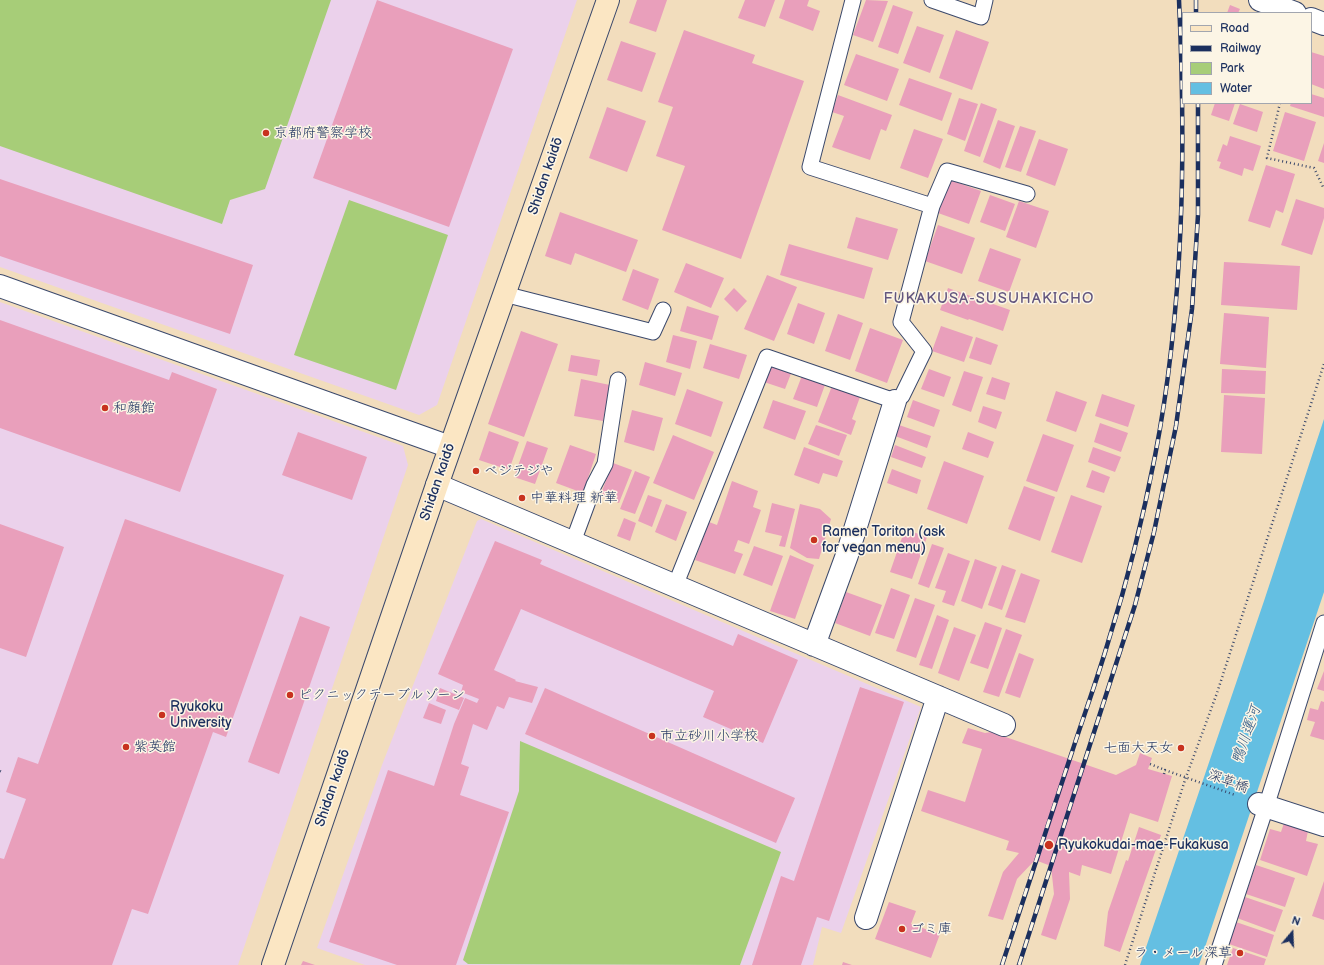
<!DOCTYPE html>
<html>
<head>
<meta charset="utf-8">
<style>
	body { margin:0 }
	#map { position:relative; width:1324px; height:965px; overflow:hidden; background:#f2ddbd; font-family:"Balsamiq Sans",sans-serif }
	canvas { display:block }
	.legend { position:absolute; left:1182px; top:12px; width:130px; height:92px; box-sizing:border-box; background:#fcf5e5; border:1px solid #a2a6af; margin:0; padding:5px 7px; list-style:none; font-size:12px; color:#1b2f5e }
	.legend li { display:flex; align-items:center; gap:8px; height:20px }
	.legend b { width:20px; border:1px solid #a2a6af }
	.north { position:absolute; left:1272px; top:913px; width:40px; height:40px; -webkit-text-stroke:3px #fcf5e5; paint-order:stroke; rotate:19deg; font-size:11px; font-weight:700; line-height:16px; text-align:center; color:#1b2f5e }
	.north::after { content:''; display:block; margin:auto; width:14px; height:18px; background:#1b2f5e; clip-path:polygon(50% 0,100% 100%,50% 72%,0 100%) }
</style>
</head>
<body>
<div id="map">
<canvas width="1324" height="965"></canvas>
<ul class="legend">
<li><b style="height:5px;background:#fbe6c3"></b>Road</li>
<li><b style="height:5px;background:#1b2f5e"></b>Railway</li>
<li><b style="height:11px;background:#a7cd78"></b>Park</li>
<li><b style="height:11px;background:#64bfe2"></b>Water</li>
</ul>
<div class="north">N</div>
</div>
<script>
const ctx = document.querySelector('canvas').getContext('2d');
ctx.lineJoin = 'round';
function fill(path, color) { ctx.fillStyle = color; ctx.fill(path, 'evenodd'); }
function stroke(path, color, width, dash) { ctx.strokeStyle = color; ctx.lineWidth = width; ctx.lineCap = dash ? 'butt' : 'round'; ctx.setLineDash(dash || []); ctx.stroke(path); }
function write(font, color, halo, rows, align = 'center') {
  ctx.font = font + ' "Balsamiq Sans","Klee One",sans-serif'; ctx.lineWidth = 3; ctx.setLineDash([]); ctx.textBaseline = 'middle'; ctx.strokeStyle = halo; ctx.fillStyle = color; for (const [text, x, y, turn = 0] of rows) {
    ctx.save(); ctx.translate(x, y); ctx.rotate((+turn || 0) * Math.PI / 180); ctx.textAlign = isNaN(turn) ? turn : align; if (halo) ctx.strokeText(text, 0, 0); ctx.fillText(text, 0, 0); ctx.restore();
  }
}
fill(new Path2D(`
	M0 0H577L437 405 419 415 0 267Z
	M0 302 403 446 408 465 238 965H0Z
	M481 519 921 707 841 933 822 927 813 965H365L317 948 382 765 477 521Z`), '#ebd1eb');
fill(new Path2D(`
	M0 0H331L265 189 230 200 222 224 0 146Z
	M349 200 448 235 396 390 294 355Z
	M520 741 781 852 740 965 468 964 463 960 519 791Z`), '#a7cd78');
fill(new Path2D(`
	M1324 419V592L1199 965H1140L1264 601Z`), '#64bfe2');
fill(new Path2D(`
	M377 0 513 49 449 227 313 178Z
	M637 0H667L656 32 629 23Z
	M745 0H775L765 27 738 18Z
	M785 0H809L807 6 820 11 813 31 779 18Z
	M866 0 888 1 873 42 853 35Z
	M893 5 913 12 898 54 878 47Z
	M1230 5 1240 9 1238 13H1227Z
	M917 26 944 35 930 73 903 63Z
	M684 30 755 55 752 63 804 81 741 259 662 230 685 166 656 156 673 107 658 102Z
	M956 30 989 42 972 90 939 78Z
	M621 41 656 53 642 92 607 80Z
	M1311 52 1324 56V89L1311 84Z
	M856 54 899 69 887 101 844 85Z
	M909 78 952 93 942 121 899 105Z
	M1311 94 1324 98V117L1290 106 1291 103H1311Z
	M838 95 892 115 886 131 881 129 870 160 832 147 844 116 832 112Z
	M959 98 978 104 965 141 947 134Z
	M981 103 997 109 980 157 964 151Z
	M1215 103H1235L1229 121 1211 115Z
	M1240 104 1263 112 1257 132 1233 124Z
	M607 107 646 121 627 172 589 158Z
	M1285 112 1316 122 1304 161 1273 151Z
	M998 120 1015 126 1000 169 983 162Z
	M1020 126 1036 131 1021 172 1005 167Z
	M914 129 943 139 928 178 900 168Z
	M1230 136 1261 146 1253 171 1244 168 1242 176 1219 168 1221 162 1217 161 1223 144 1227 146Z
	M1039 139 1068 149 1055 186 1026 175Z
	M1324 143V163L1318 161Z
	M1266 165 1295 174 1283 213 1276 210 1270 228 1248 221Z
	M0 179 253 265 230 334 0 256Z
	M950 180 981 191 969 224 938 213Z
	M990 195 1015 204 1005 231 980 222Z
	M1296 199 1324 208V218L1312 255 1281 245Z
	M1019 201 1049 211 1036 248 1006 237Z
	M560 212 638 240 626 272 575 253 571 265 545 256Z
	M856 217 898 229 888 260 847 248Z
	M938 225 975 238 962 274 925 261Z
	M789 244 873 268 864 299 780 275Z
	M990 248 1021 259 1009 292 978 281Z
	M1224 262 1300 266 1297 310 1221 305Z
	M686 263 724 278 711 308 674 292Z
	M633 269 659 279 648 310 622 300Z
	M767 275 797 287 774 341 744 329Z
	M734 288 747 301 737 312 724 299Z
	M948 288 1010 310 1003 331 969 319 968 320 940 310Z
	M798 303 825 313 814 344 787 334Z
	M687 306 719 316 712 340 680 331Z
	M1224 313 1269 317 1266 368 1220 364Z
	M838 314 863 323 850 360 825 351Z
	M0 320 169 380 172 372 217 389 180 492 0 428Z
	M941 326 973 337 964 362 932 351Z
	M870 328 903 340 887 383 855 371Z
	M521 331 558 344 524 437 488 424Z
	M673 335 697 341 690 369 666 362Z
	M976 337 998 345 991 365 969 358Z
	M710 344 747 355 739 379 703 368Z
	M571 355 600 360 597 376 568 371Z
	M645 362 682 373 675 396 639 385Z
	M768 362 792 371 785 389 761 381Z
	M929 369 951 377 944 397 921 389Z
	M1222 369 1266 371 1265 394 1221 393Z
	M964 371 983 377 971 412 952 405Z
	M803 373 826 382 817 407 793 399Z
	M992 377 1010 383 1005 400 986 394Z
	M581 379 610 385 603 421 574 416Z
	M832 386 860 397 852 419 856 421 851 435 818 422Z
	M687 389 723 402 711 437 675 424Z
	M1056 391 1087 402 1076 432 1046 421Z
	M1102 394 1135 405 1128 427 1095 416Z
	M1224 395 1265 398 1262 454 1221 452Z
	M773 400 806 411 795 440 763 428Z
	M913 400 940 410 934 427 907 417Z
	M983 406 1002 412 996 429 978 422Z
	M632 410 663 418 654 451 624 442Z
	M1100 423 1128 433 1121 452 1094 442Z
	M816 425 847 435 839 456 808 444Z
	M899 425 931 436 927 448 895 436Z
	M489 431 519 442 509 470 479 460Z
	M298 432 367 457 352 500 282 475Z
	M968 432 994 442 988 458 962 449Z
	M1043 434 1074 445 1057 492 1026 481Z
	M673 435 714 452 694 500 653 483Z
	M527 441 548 448 535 484 514 477Z
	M570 445 596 454 583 493 556 483Z
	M895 445 926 457 922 468 891 457Z
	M804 447 843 461 837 477 823 473 819 484 794 475Z
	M1093 447 1121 457 1115 472 1088 462Z
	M944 461 984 476 967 524 927 509Z
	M613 463 632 470 619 503 600 496Z
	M892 469 921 480 917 494 887 483Z
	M1092 470 1110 477 1104 493 1086 487Z
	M635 471 650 477 635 514 620 509Z
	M732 481 758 491 753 507 761 510 749 544 738 540 734 551 743 554 735 574 695 560 709 522 717 525Z
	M1024 486 1055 497 1040 541 1008 529Z
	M648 495 662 500 652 527 638 521Z
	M1071 495 1102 506 1082 563 1051 552Z
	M772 503 795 509 785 547 779 546 782 536 765 532Z
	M666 504 687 512 676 541 655 532Z
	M800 504 820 509 831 519 819 559 807 558 790 548Z
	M624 518 636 523 630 541 617 536Z
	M125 519 284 575 226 737 213 732 148 914 132 909 112 965H0V858L4 859 26 799 6 792 18 757 38 764Z
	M0 524 64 547 26 657 0 648Z
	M905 529 927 537 912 579 890 572Z
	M495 541 542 560 540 564 733 646 738 634 798 660 763 743 703 717 714 691 521 609 494 670 516 680 515 681 538 687 532 703 509 697 504 709 497 706 487 730 473 724 461 764 469 767 460 795 509 812 456 965H397L329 942 388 770 434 786 454 724 465 698 477 703 479 699 461 692 463 685 438 674Z
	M932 544 944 548 929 588 918 584Z
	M754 546 783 556 772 586 743 575Z
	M948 553 970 561 954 606 942 602 946 591 935 588Z
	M790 555 814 565 795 619 770 611Z
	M975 559 997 567 982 609 961 601Z
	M1002 565 1016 570 1002 610 988 605Z
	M1021 573 1040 580 1025 623 1005 617Z
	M891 588 910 595 894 639 875 633Z
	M846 592 882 605 870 636 835 623Z
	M915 598 935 605 916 658 896 651Z
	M937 615 949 620 932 669 919 665Z
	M300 616 330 627 279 774 248 762Z
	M985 622 1002 628 988 669 970 663Z
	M954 627 976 635 959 681 938 673Z
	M1006 629 1022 635 999 697 983 692Z
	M1019 653 1034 659 1020 698 1005 693Z
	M1324 671V691L1317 689Z
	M860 687 904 702 829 921 817 917 801 965H752L781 876 794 881Z
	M440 688 464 698 459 710 436 701Z
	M545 688 795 798 776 843 525 734Z
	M1321 701 1324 702V740L1310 736 1315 722 1307 720 1310 708 1318 710Z
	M429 703 446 710 441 724 423 718Z
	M968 728 985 733 991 732 1116 775 1136 765 1140 753 1152 758 1148 769 1172 776 1158 822 1130 813 1111 874 1082 865 1080 876 1069 872 1070 899 1056 940 1041 935 1054 894 1051 866 1035 860 1017 879 1003 920 988 916 1003 872 1019 853 1006 850 1009 841 921 811 928 790 965 802 982 749 962 743Z
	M1284 823 1308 831 1306 841 1318 844 1307 876 1260 860 1270 829 1281 832Z
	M1139 827 1161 835 1120 952 1104 946 1108 912 1126 860 1128 861Z
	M1256 865 1295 878 1285 907 1246 894Z
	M1324 881V920L1312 916Z
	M1245 897 1283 910 1275 932 1237 918Z
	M889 902 916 911 911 924 940 934 931 958 875 939Z
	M1236 922 1274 935 1267 957 1229 944Z
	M1233 948 1266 959 1264 965H1227Z
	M303 961 315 965H301Z
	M843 962 852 965H842Z`), '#e99fbb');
const lane = new Path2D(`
	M932 0 981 17 985 0
	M932 206 947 171 1027 194
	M504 294 653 332 663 310
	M573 542 594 485 605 464 618 380
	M675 586 767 357 895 401 902 396 924 351 901 322 932 206 810 167 853 0
	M1214 965 1266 807 1324 623`);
const street = new Path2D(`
	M1260 0 1295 13
	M1311 19 1324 24
	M0 286 450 447
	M437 485 1004 725
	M814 645 847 555 895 401
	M1259 804 1324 825
	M866 918 938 697`);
const secondary = new Path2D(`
	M273 965 437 485 608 0`);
stroke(lane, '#3b496c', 17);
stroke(street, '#3b496c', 24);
stroke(secondary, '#3b496c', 24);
stroke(new Path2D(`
	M1280 103 1267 158 1314 168 1324 189
	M1150 764 1165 770
	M0 771 2 772
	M1164 774 1165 770 1235 795
	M1125 965 1186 777 1217 693 1324 364`), '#3b496c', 2.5, [1, 3]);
stroke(lane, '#fff', 15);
stroke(street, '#fff', 22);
stroke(secondary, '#fbe6c3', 22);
const rail = new Path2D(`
	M1196 0V13
	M1002 965C1025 894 1048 823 1072 752 1084 715 1098 677 1109 639 1128 579 1143 518 1155 456 1184 306 1186 152 1179 0
	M1019 965 1135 605 1154 532 1176 426 1192 309 1198 215V103`);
stroke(rail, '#1b2f5e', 4.5);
stroke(rail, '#fcf5e5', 3, [9]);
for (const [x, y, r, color] of [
	[266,133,4,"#c8321e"],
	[105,408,4,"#c8321e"],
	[476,471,4,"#c8321e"],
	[522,498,4,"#c8321e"],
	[814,540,4,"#c8321e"],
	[290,695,4,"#c8321e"],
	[162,715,4,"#c8321e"],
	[652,736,4,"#c8321e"],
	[126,747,4,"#c8321e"],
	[1181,748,4,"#c8321e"],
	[1049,845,5,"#c8321e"],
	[902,929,4,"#c8321e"],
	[1240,953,4,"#c8321e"]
]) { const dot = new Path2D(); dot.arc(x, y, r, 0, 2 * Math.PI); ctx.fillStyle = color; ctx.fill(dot); stroke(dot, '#fcf5e5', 1.5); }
write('14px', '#1b2f5e', '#fcf5e5', [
	["京都府警察学校",274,133],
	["和顔館",113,408],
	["ベジテジや",484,471],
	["中華料理 新華",530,498],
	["Ramen Toriton (ask",822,532],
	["for vegan menu)",822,548],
	["ピクニックテーブルゾーン",298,695],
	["Ryukoku",170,707],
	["University",170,723],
	["市立砂川小学校",660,736],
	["紫英館",134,747],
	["七面大天女",1173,748,"right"],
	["Ryukokudai-mae-Fukakusa",1058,845],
	["ゴミ庫",910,929],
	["ラ・メール深草",1232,953,"right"]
], 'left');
write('14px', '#1b2f5e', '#fcf5e5', [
	["Shidan kaidō",546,176,-71],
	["Shidan kaidō",438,482,-71],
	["深草橋",1228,782,20],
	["Shidan kaidō",333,788,-71]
]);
ctx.letterSpacing = '1px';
write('15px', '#63567f', '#fcf5e5', [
	["FUKAKUSA-SUSUHAKICHO",989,299]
]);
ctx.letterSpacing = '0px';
write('italic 15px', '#315a86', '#fcf5e5', [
	["鴨川運河",1247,735,-71]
]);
</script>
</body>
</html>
